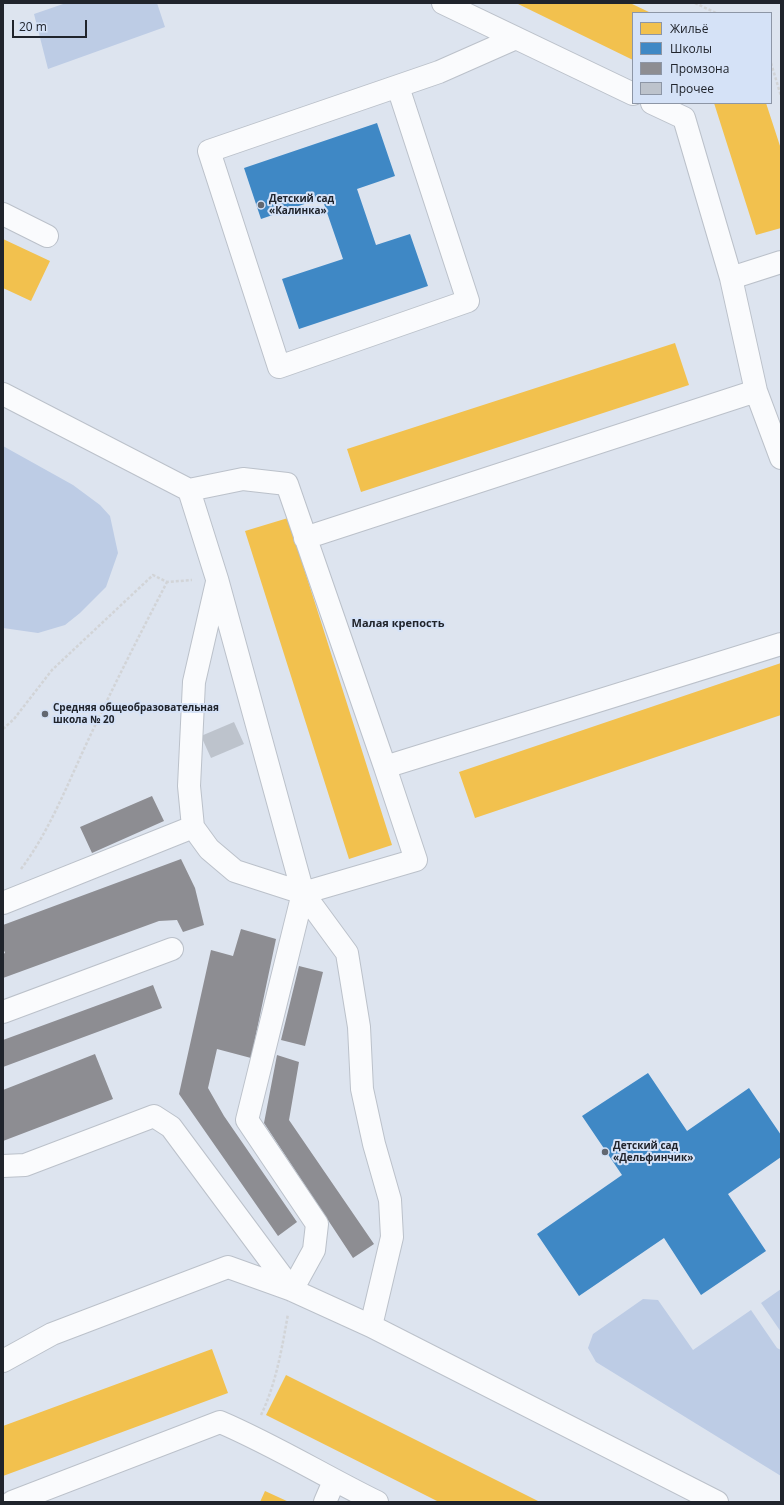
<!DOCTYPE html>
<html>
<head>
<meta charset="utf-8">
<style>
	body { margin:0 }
	#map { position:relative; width:784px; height:1505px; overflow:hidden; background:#dde4ef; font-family:"Open Sans",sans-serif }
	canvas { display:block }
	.frame { position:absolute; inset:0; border:4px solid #20242c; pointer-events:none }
	.legend { position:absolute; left:632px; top:12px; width:140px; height:92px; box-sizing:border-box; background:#d5e2f7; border:1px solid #8d96a6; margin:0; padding:5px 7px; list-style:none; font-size:12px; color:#20242c }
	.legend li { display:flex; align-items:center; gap:8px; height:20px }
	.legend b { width:20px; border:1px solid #8d96a6 }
	.scale { position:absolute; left:12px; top:20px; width:75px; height:18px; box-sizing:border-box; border:2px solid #20242c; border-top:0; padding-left:5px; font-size:12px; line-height:14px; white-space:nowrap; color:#20242c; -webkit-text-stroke:3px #d5e2f7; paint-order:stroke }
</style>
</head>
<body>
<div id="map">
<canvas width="784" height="1505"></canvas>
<div class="frame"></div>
<ul class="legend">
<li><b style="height:11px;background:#f2c14e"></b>Жильё</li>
<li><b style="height:11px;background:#3f88c5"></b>Школы</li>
<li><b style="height:11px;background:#8d8d92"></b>Промзона</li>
<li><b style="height:11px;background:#bdc3cc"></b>Прочее</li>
</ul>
<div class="scale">20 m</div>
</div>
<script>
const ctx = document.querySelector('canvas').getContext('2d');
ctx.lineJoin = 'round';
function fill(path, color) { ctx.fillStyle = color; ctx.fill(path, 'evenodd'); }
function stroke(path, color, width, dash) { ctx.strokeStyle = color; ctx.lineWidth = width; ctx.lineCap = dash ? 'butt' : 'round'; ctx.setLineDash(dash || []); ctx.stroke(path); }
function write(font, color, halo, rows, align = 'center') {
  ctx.font = font + ' "Open Sans",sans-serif'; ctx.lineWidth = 4; ctx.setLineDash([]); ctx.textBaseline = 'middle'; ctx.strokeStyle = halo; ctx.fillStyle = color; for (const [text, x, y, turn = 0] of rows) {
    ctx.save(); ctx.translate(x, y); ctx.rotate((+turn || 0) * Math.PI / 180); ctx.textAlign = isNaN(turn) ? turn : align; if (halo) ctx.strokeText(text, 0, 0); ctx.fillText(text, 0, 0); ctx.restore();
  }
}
fill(new Path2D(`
	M66 3H157L165 27 48 69 34 14Z
	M3 446 73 485 100 505 110 516 118 553 106 587 80 613 65 625 38 633 3 628Z
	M781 1289V1332L761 1303Z
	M643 1299 658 1300 693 1350 751 1310 777 1348 781 1350V1476L596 1362 588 1348 593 1334Z`), '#bdcce5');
fill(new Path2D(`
	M516 3H630L651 13H633V60Z
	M714 103H766L781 149V228L756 235Z
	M3 239 50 261 31 301 3 288Z
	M675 343 689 385 361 492 347 449Z
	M288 518 392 845 349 859 245 531Z
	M781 663V715L475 818 459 772Z
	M212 1349 228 1393 3 1476V1426Z
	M286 1375 540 1502H439L266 1415Z
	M265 1491 289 1502H260Z`), '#f2c14e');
fill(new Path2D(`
	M377 123 395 176 357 189 376 245 410 234 428 286 299 329 282 279 343 259 322 198 261 219 244 168Z
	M648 1073 687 1131 749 1088 781 1135V1157L728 1194 766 1251 701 1295 664 1238 579 1296 537 1234 622 1175 582 1116Z`), '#3f88c5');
fill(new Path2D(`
	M152 796 164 821 92 853 80 827Z
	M181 859 195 888 204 925 183 932 177 920 159 921 3 978V954L5 953 3 948V925Z
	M241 929 276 939 251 1058 217 1049 208 1088 224 1116 297 1222 278 1236 179 1094 211 950 233 956Z
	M299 966 323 972 305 1046 281 1040Z
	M153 985 162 1008 3 1067V1040Z
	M95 1054 113 1099 3 1141V1090Z
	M277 1055 299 1062 289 1120 374 1244 353 1258 264 1123Z`), '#8d8d92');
fill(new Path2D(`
	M234 722 244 744 211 758 201 736Z`), '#bdc3cc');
const minor = new Path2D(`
	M443 3 633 94
	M398 87 468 301 279 367 209 151 439 72 516 38
	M652 103 684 118 731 278 756 391 781 458
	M3 214 47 236
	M731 278 781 262
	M3 394 189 490 243 479 287 484 385 767 781 644
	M189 490 217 579 303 893 347 953 359 1027 362 1089 374 1144 390 1200 392 1237 371 1326
	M305 538 756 391
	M217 582 194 682 189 786 193 827 209 849 235 871 303 893 416 860 385 767
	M3 903 193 827
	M3 1012 172 949
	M3 1166 25 1165 154 1116 171 1127 292 1290 314 1250 317 1224 247 1120 303 893
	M3 1361 52 1334 228 1267 292 1290 371 1326 717 1502
	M12 1502 220 1422C274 1445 324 1476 377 1502
	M325 1502 334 1481`);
stroke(minor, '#bbc1ca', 24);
stroke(new Path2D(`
	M695 3 716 13
	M771 63 781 96
	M3 729 14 719 52 670 153 575 167 582 192 580
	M21 869C51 829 69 780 91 734 115 683 141 632 167 582
	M261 1415C276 1384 282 1348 288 1314`), '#d2d4d7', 2.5, [3, 2]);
stroke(minor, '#fafbfd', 22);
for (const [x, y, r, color] of [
	[261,205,4,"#626770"],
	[45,714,4,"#626770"],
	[605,1152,4,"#626770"]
]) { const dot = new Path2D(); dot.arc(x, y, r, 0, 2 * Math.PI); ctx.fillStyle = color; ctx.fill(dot); stroke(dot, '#d5e2f7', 1.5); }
write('bold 10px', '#20242c', '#d5e2f7', [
	["Детский сад",269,199],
	["«Калинка»",269,211],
	["Средняя общеобразовательная",53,708],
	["школа № 20",53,720],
	["Детский сад",613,1146],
	["«Дельфинчик»",613,1158]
], 'left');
write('bold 11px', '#20242c', '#d5e2f7', [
	["Малая крепость",398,624]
]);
</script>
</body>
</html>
